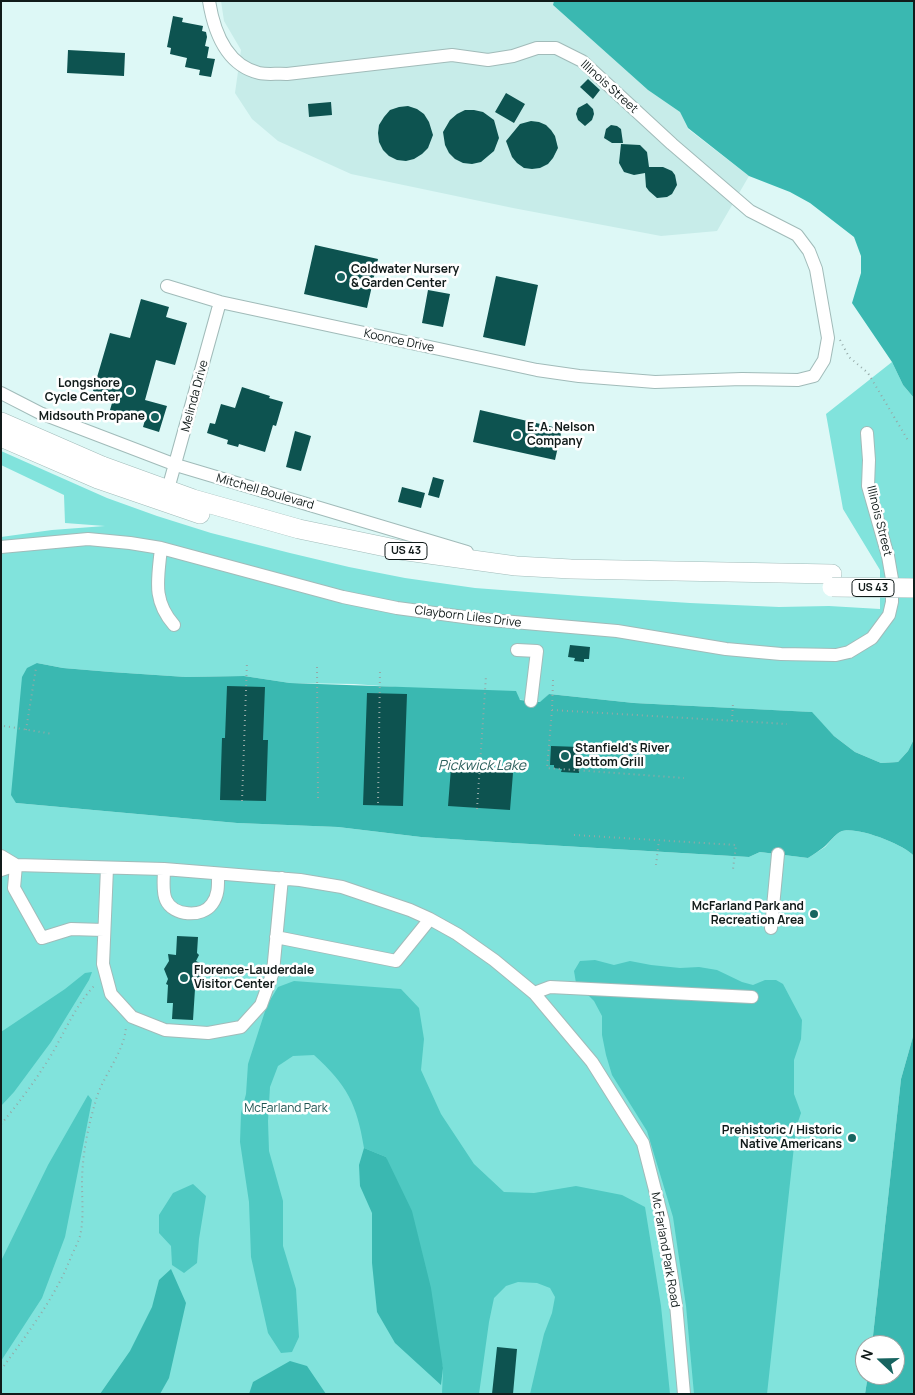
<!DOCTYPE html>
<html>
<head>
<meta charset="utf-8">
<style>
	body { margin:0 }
	#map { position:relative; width:915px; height:1395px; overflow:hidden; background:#ddf8f6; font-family:Manrope,sans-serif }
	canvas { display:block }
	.frame { position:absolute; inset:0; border:2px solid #111b1a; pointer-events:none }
	.north { position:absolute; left:855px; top:1335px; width:50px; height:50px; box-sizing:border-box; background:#fff; border:1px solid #a0a4a3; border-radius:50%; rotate:291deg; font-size:14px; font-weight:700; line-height:20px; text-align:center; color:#111b1a }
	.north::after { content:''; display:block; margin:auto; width:18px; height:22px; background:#176460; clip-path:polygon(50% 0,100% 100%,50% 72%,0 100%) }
</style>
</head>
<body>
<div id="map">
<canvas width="915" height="1395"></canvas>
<div class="frame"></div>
<div class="north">N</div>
</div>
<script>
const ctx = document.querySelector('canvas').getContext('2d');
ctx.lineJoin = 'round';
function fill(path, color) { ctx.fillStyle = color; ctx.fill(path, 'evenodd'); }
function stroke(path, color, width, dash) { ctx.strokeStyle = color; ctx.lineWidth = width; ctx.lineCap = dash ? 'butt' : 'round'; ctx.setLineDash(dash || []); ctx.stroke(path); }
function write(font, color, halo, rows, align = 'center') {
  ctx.font = font + ' Manrope,sans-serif'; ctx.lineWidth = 5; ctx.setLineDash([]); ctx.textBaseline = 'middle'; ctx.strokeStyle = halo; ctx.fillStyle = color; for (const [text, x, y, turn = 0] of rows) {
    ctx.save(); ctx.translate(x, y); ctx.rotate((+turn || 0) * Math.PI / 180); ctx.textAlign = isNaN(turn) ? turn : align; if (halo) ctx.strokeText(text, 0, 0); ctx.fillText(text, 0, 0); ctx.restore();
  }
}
fill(new Path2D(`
	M221 1H554L553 5 648 90 680 112 688 129 749 176 717 231 661 236 513 208 351 174 278 141 252 119 235 93 241 50 224 21Z`), '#c7ece9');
fill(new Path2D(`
	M892 362 903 385 914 398V739L908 751 898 762 881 763 855 752 834 736 811 712 634 703 549 694 541 702 423 689 354 684 290 683 244 676 186 677 111 672 63 668 37 663 16 803 237 823 338 827 421 837 496 842 749 857 760 852 808 858C814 854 819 851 825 847 830 842 835 834 842 831 856 826 904 844 914 856V1033L901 1079 872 1345H865V1375H868L865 1394H1V537L52 530 105 526 65 523 64 495 1 465V451L107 498 157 516 211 533 290 553 349 567 405 578 475 588 581 596 690 603 779 607 829 606 880 609V570L843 509 826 414Z`), '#81e3dc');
fill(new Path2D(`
	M595 960 614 965 630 961 651 965 680 968 699 967 717 970 742 982 753 985 765 980H776L783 984 802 1020 801 1039 794 1060V1094L801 1113 796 1128 767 1394H694L686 1306 673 1217 647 1131 612 1075 606 1055 602 1035V1016L594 1001 576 983 574 971 580 961Z
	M92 972 89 980 51 1042 14 1092 1 1106V1032L65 989 85 973Z
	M294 981 401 989 419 1008 424 1039 421 1070 441 1114 474 1164 504 1192 534 1193 576 1186 622 1195 645 1207 661 1306 670 1394H530L544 1334 552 1313 555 1297 550 1288 537 1283 518 1282 506 1286 494 1298 489 1322 479 1394H442L443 1368 386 1157 364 1148C357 1104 347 1085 314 1055L293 1056 278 1066 270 1087 268 1121 269 1151 283 1201V1246L296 1289 299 1337 292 1352 281 1353 268 1333 251 1257 249 1202 240 1142 241 1113 246 1094 248 1064 267 1005 278 987Z
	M88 1095 92 1100 65 1237 42 1298 1 1361V1261L48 1165Z
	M193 1184 206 1196 199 1239 197 1263 184 1273 172 1265 171 1246 159 1233V1215L173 1193Z`), '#4fc9c2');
fill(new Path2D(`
	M554 1H914V398L903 385 892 362 852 303 861 273V256L854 237 810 203 790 192 749 176 688 128 680 112 648 90 553 5Z
	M37 663 63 668 111 672 186 677 244 676 290 683 516 691 520 700 540 702 549 694 634 703 812 712 834 736 855 752 881 763 898 762 908 751 914 739V856C904 844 856 826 842 831 835 834 830 842 824 847 819 851 814 854 808 858L760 852 749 857 496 842 421 837 338 827 237 823 16 803 11 795 22 677 27 668Z
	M914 1033V1394H865L868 1375H895V1345H872L901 1079Z
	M364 1148 386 1157 412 1211 431 1288 443 1368 441 1385 395 1343 377 1312 372 1263V1213L360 1186 359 1165Z
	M171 1269 186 1303 169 1378 160 1394H100L130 1351 152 1307 159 1280Z
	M290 1361 307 1366 326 1394H249L253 1382Z`), '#3ab8b1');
fill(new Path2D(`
	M173 16 183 18 182 22 203 26 202 31 206 32 207 37 205 46 209 47 207 58 215 59 211 77 199 75 200 70 185 67 187 58 170 54 171 48 167 47Z
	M68 50 125 53 124 76 67 73Z
	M588 79 600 90 593 99 580 87Z
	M506 93 525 104 514 123 495 112Z
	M331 102 332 115 309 117 308 104Z
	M587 103 593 109 594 114 592 120 585 126 578 120 576 114 578 108Z
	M408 106 417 109 424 114 429 122 433 135 428 148 422 154 414 159 406 161 397 160 389 156 383 150 379 142 378 133 379 125 384 117 390 110 399 107Z
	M465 110H474L483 112 494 120 499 138 494 151 481 162 472 164 463 163 455 159 449 153 445 145 443 132 450 120 457 114Z
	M531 121 539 122 546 125 551 130 555 136 558 148 553 158 548 164 540 168 532 169 524 168 517 163 512 157 506 141 520 124Z
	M611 125 617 126 621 129 623 143H612L604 138 606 129Z
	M621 144 640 145 647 152 649 167H663L672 171 675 175 677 185 672 194 667 197 657 198 649 191 646 187 645 173 634 175 624 172 619 163Z
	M315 245 378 259 367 308 304 294Z
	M496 276 538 285 525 346 483 337Z
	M428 290 450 294 443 327 422 323Z
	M141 299 169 307 166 317 187 323 175 365 156 360 145 400 167 406 159 432 143 427 145 420 110 410 114 396 93 391 110 333 130 338Z
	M242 387 270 396 269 398 283 402 276 426 273 425 265 452 239 444 238 447 227 444 228 440 207 433 210 423 215 424 221 404 235 408Z
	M480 410 562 429 555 460 473 442Z
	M295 431 311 436 301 471 286 467Z
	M433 477 444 480 439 498 428 495Z
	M402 487 425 493 421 508 398 502Z
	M570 645 590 647 589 659H584V662L574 661 575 658 568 657Z
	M227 686 265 687 263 740H268L266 801 220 800 222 738H225Z
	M367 693 407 694 403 806 363 805Z
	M551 746 580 747 579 773 561 772 562 769 554 768V765H550Z
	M451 768 513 773 510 810 448 806Z
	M177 936 198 937 197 953 199 955 196 961 202 964 200 971 201 978 195 981 197 987 195 989 193 1020 172 1019 173 1003H167L168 985 166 984 168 979 164 969 169 961 168 954 176 955Z
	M497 1347 517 1349 513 1394H492Z`), '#0d5350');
const minor = new Path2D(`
	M167 286 220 302 537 370 579 376 655 382 742 379 798 380 814 376 824 360 828 338 816 269 809 251 797 235 750 211 672 144 582 61 556 48H537L513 56 488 60 452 55 287 74C278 73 268 75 259 73 226 65 214 32 209 1
	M1 393 40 413 176 465 467 552
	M168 489 220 302
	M1 547 88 539 130 543 161 548 343 597 397 608 479 619 617 631 726 649 781 654 836 655 849 652 872 638 889 615 892 602V579L888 556 868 486 869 460 867 433
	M161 548C158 579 152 600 174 625
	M517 650 537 651 531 701
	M1 856 16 865
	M16 865 14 888 42 938 71 929 104 930
	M107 868 103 964 111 994 132 1017 165 1030 208 1033 241 1027 261 1005 273 972 282 878
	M164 869C164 878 162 892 166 900 173 916 202 918 212 904 219 895 218 884 218 874
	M1 870 16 865 164 869 300 880 342 887 410 910 430 919 457 934 494 960 534 993 592 1062 643 1143 663 1221 676 1304 684 1394
	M771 928 778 854
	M276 937 396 961 430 919
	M534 993 550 987 752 997`);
const highway = new Path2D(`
	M1 422 102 466 193 499 299 529 400 550 516 566 571 569 832 574
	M1 437 98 479 200 514`);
stroke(minor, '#a1bbb9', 14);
stroke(highway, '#a1bbb9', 20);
stroke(new Path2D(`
	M840 340 849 357 868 373 909 442
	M317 667 318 802
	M553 680 552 710 787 724
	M552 710 547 768 684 778
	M732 721 733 702
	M4 726 53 734
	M26 730 36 668
	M242 801 247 662
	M378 803 380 671
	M477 809 486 676
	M574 835 736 845 733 869
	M656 865 659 840
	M1 1124C20 1102 38 1077 53 1052 66 1029 77 1003 96 984
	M1 1370C27 1334 55 1298 71 1257 74 1250 78 1243 80 1236 84 1219 82 1200 82 1183 82 1156 88 1126 96 1100 103 1075 124 1053 126 1027`), '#94a9a7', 2, [1, 4]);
stroke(minor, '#fff', 12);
stroke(highway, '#fff', 19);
const highwayBridge = new Path2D(`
	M832 587 914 588`);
stroke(highwayBridge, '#a1bbb9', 20, []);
stroke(highwayBridge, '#fff', 19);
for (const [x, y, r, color] of [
	[341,277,5,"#176460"],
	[130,391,5,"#176460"],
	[155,417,5,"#176460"],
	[517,435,5,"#176460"],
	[565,756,5,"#176460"],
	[814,914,5,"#176460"],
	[184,978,5,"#176460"],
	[852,1138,5,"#176460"]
]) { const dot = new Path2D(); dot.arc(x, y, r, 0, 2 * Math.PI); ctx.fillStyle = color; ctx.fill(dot); stroke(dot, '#fff', 2); }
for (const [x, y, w] of [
	[406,551,42],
	[873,588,42]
]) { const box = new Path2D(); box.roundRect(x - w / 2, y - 8.5, w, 17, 4); ctx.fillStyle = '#fff'; ctx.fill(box); stroke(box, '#111b1a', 1); }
write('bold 11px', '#111b1a', null, [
	["US 43",406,551],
	["US 43",873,588]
]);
write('12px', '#111b1a', '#fff', [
	["Illinois Street",609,87,42],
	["Koonce Drive",399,341,12],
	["Melinda Drive",195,396,-75],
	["Mitchell Boulevard",265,492,16],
	["Illinois Street",879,521,76],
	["Clayborn Liles Drive",468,617,7],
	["Mc Farland Park Road",665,1250,80]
]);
write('bold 12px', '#111b1a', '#fff', [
	["Coldwater Nursery",351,270],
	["& Garden Center",351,284],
	["Longshore",120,384,"right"],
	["Cycle Center",120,398,"right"],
	["Midsouth Propane",145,417,"right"],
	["E. A. Nelson",527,428],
	["Company",527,442],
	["Stanfield's River",575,749],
	["Bottom Grill",575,763],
	["McFarland Park and",804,907,"right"],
	["Recreation Area",804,921,"right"],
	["Florence-Lauderdale",194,971],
	["Visitor Center",194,985],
	["Prehistoric / Historic",842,1131,"right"],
	["Native Americans",842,1145,"right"]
], 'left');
write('12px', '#225653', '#fff', [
	["McFarland Park",286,1109]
]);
write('italic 14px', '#2e615e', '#fff', [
	["Pickwick Lake",482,766]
]);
</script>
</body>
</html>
